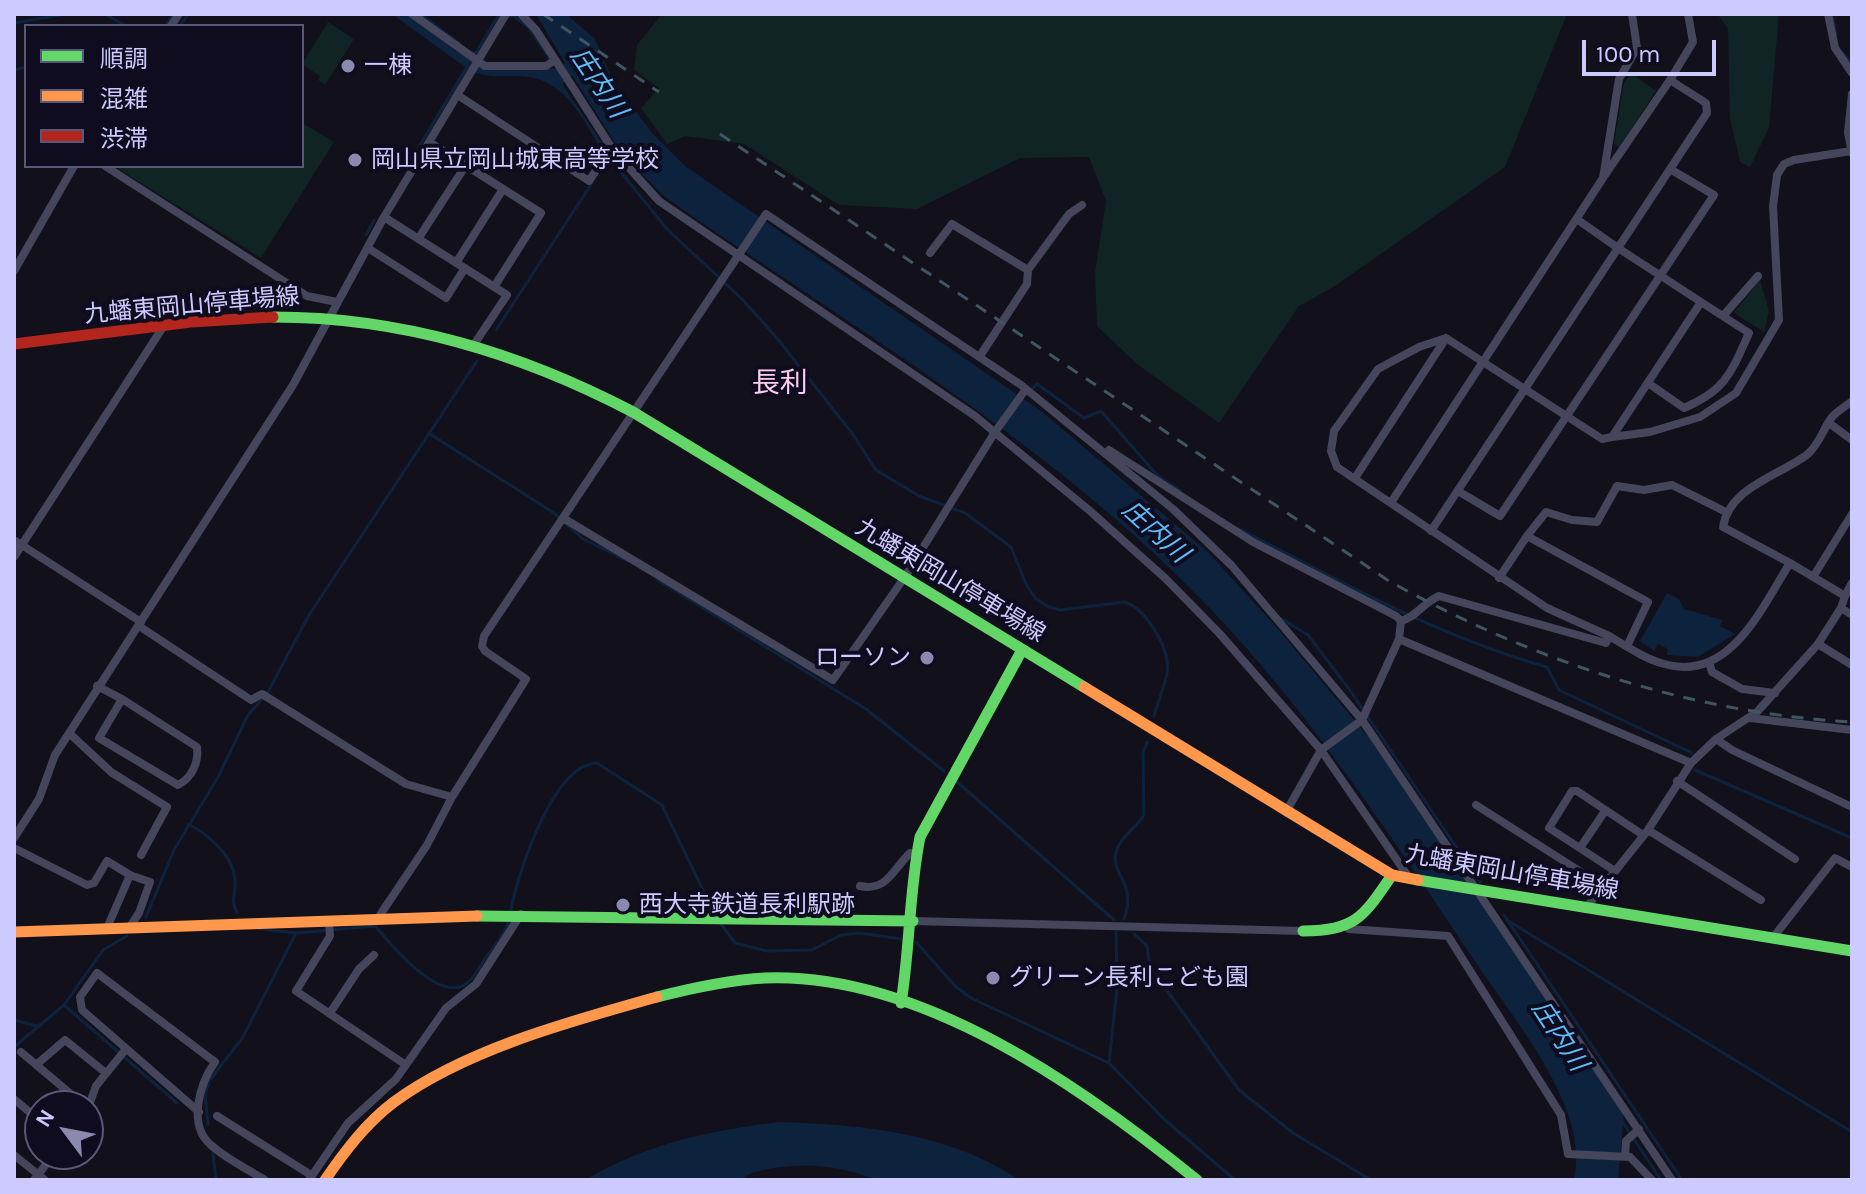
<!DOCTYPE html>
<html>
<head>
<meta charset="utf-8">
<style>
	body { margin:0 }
	#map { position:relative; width:1866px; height:1194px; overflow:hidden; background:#12101a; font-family:Karla,"Noto Sans JP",sans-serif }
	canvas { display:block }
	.frame { position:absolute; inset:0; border:16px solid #cccafe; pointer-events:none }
	.legend { position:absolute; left:24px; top:24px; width:280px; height:144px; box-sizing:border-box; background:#0e0c1e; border:2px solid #5a5878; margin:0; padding:10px 14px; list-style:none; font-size:24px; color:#cccafe }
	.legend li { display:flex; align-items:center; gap:16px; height:40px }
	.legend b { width:40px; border:2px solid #5a5878 }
	.north { position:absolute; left:24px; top:1090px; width:80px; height:80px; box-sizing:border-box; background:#0e0c1e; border:2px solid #5a5878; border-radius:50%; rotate:302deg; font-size:22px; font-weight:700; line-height:32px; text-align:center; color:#cccafe }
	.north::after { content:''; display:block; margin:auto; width:28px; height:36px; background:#8b89ae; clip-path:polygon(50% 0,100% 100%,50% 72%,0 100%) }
	.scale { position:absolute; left:1582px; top:40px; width:134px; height:36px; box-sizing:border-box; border:4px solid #cccafe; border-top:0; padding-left:10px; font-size:24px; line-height:28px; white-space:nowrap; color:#cccafe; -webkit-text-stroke:6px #0e0c1e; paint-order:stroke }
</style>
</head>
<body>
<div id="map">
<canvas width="1866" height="1194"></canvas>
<div class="frame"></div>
<ul class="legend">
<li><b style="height:10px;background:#63d668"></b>順調</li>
<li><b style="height:10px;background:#ff974d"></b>混雑</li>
<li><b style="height:10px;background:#b3261e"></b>渋滞</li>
</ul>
<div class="north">N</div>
<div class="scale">100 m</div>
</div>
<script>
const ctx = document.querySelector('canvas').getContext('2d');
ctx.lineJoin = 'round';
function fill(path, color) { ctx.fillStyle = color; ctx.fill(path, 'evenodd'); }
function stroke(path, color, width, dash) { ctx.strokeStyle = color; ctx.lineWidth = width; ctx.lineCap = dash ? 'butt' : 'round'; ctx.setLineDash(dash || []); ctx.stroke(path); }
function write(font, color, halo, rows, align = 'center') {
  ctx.font = font + ' Karla,"Noto Sans JP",sans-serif'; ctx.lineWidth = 8; ctx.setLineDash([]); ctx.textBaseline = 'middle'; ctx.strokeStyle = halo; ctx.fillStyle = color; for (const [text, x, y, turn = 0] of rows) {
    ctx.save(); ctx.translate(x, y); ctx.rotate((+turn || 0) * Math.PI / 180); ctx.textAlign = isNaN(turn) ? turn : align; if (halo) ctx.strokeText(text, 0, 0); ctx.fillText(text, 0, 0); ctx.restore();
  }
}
fill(new Path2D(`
	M662 14H1567L1505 167 1335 286 1299 306 1219 423 1137 364 1097 326 1095 272 1106 201 1089 157 1020 158 917 209 839 205 744 144 685 136 667 144 641 108 659 88 634 70 637 45Z
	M1717 14H1779L1769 128 1750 167 1740 162 1730 118 1728 28Z
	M328 22 354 39 325 85 318 80 320 76 302 64Z
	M1631 73 1656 91 1619 148 1614 143 1624 83Z
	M302 123 334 142 261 258 114 166H302Z
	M1760 280 1769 311 1764 332 1734 313Z`), '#102424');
fill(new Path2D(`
	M392 14H406L481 66 554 69 565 63 536 14H566L595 39 612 79 652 133 685 166 1041 411 1208 552 1277 628 1369 738 1624 1112 1618 1180H1574C1591 1110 1515 1021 1478 966 1388 832 1300 696 1185 583 1030 430 842 321 665 197L624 157 572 75 562 84 611 156 607 158C582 120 567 76 516 76 500 76 482 78 468 69L420 148 417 147 465 67Z
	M1667 593 1679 599 1684 609 1722 620 1720 626 1735 634 1698 657 1667 655 1668 649 1658 644 1654 651 1640 641Z
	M780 1122C862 1125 949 1132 1019 1180H876C839 1164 794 1161 755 1172 749 1174 744 1178 737 1180H585C645 1144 711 1130 780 1122Z`), '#0d233d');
stroke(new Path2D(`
	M105 14 126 26
	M420 14 459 43
	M1832 14 1836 34
	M508 16H514L528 27 550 59
	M14 23 66 14
	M166 26 173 14
	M180 26 188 14
	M1842 52 1852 64
	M471 53H476L499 14
	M14 70 26 67
	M612 161 667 229 742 299 776 337 852 433 876 470 919 496 965 513 1011 547 1027 586 1036 599 1047 606 1060 610 1125 602C1147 610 1171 650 1167 673 1164 688 1158 702 1154 716
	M404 169 420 145
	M366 235 374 220
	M496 330 592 183
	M1033 388 1037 384 1084 418 1101 411 1157 475 1180 491
	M430 434 554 513 583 539 628 561
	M1240 529C1340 582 1438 636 1547 667L1559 690 1692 753
	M658 580 866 709 944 771
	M1280 618 1308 635 1349 689 1480 882
	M1695 770 1852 838
	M956 781 1114 920
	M188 824C208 834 235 857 235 882 236 895 230 900 237 912
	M511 910C518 873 553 764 597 763L662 805 714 913
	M1504 915 1682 1180
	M146 917 174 850 218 777 248 715 268 692 309 615 477 361
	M1124 919C1139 881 1104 871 1119 845 1125 834 1137 826 1144 815L1143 754 1147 742
	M718 920 735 943 767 951 812 950 841 935 859 933 909 940
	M1507 920 1852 1132
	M259 929 296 933 375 926C391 944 431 994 459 987 471 984 478 970 484 960 493 948 507 932 510 917
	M1134 934 1147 946 1150 967 1239 1090 1293 1133 1371 1180
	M916 942 956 987 971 998 1109 1063 1165 1120 1235 1180
	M64 1005 177 1103
	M14 1020 37 1026
	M14 1047 64 1005 103 950 127 936
	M1109 1063 1117 988 1116 932
	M1620 1118 1661 1180
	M208 1124 205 1094 210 1080 243 1037 296 933
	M213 1154 216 1180`), '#0d233d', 3);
stroke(new Path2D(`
	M412 14 485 66H546L555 60
	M521 14 536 30 613 150 659 201 975 416 1090 511 1165 578 1219 633 1321 750 1410 879
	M1828 14 1835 48 1852 73
	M171 26 179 14
	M459 96 589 181 601 163 617 155
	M429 142 541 213 494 287
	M1852 153 1848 133 1852 94
	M105 166 307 296 337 302
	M1605 175 1670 80
	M384 217 507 295 475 343
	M1578 220 1618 248 1707 113 1706 103 1670 80 1693 42 1688 14
	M418 239 466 165
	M368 248 446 298 465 268
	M930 253 952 224 1028 270
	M456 263 503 189
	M14 271 74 166
	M1723 316 1758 276
	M980 356 1027 284 1028 270 1069 214 1082 205
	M1829 423 1852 440
	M1612 437 1650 432 1700 417 1736 393 1779 320 1773 206 1777 175 1784 164 1794 160 1851 151
	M1109 450 1253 542 1396 616 1401 621 1399 639 1691 763
	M1355 478 1446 338
	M1458 491 1500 516 1714 195 1670 169
	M1392 501 1603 178 1619 79 1637 48 1632 14
	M563 518 833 680 904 578 995 432 1026 389
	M1431 531 1618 248 1701 302
	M1527 536 1546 512 1572 520 1597 522 1617 486 1644 490 1672 485 1728 513
	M14 540 141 622
	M14 557 163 327
	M1790 563 1723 527C1729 487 1781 475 1808 454 1820 443 1823 429 1832 417 1837 411 1846 406 1852 401
	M1813 577 1852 514
	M1499 578 1527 536 1648 602 1627 646
	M1845 596 1852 583
	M1401 621C1415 618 1424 602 1439 596L1606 643 1609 636C1626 646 1645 659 1664 664 1730 683 1762 607 1790 563L1845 596 1841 608
	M139 626 248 698 251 700 262 694 406 784 452 797
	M1609 636 1547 608 1337 467 1331 451 1334 431 1378 369 1419 347 1446 338 1602 439 1612 437 1701 302 1749 333C1731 373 1726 390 1684 408L1648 383
	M1818 644 1852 665
	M1709 662 1712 672 1742 689 1775 693
	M97 686 122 699
	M122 699 197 747C199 762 192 778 178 785L99 738Z
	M1750 718 1852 730
	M69 733 111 772 167 807 141 855
	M1716 739 1732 750 1852 807
	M1677 781 1795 859
	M1476 805 1603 886
	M1286 812 1321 750 1362 720 1399 639
	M1648 830 1761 900
	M14 838 39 799 55 755 293 385 384 217 506 14
	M14 848 87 885 94 883 107 861 130 875 107 928
	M1580 848 1605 811
	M1615 871 1549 828 1572 791H1577L1643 835
	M860 886C887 892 894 868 910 853L916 854
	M1585 909 1648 830 1691 763 1716 739 1757 712 1818 644 1841 608 1852 615
	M378 918 427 845 452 797 526 679 485 651 482 646 484 636 766 214 1021 385 1173 509 1232 566 1362 720 1672 1180
	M329 920 330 936 296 991 406 1065
	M913 921 1303 931
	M129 928 139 913 150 882 130 875
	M1349 929 1448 936 1561 1115 1568 1154 1630 1157 1652 1180
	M1772 939 1835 858 1852 867
	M330 1013 359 969 374 955
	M21 1052 85 1106
	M36 1065 65 1040 106 1073
	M14 1099 40 1121
	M88 1108 96 1086 126 1049
	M199 1112 82 1010 80 997 97 973 215 1062C200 1083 187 1125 211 1145 226 1159 248 1169 265 1180
	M217 1116 311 1175
	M14 1155 45 1180
	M1625 1156 1626 1141 1639 1129
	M34 1180 54 1154
	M309 1180 348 1123 396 1079 446 1008 476 984 521 914`), '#45465b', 8);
stroke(new Path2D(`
	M273 317C402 317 520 353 633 412L1084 687
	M1418 880 1852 951
	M477 916 913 921
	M1303 931C1357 930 1363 917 1392 875
	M657 997C692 988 728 980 765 978 920 972 1082 1087 1197 1180
	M901 1003C910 948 909 892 920 837L1022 650`), '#63d668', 11);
stroke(new Path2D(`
	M1084 687 1392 875 1418 880
	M14 932 477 916
	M325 1180C345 1151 366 1123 394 1102 466 1049 572 1021 657 997`), '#ff974d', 11);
stroke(new Path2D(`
	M14 344 191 322 273 317`), '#b3261e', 11);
stroke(new Path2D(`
	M543 14 659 92
	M720 134 1389 581C1531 660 1689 713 1852 722`), '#3f5662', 3, [12, 10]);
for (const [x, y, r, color] of [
	[348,66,8,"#8b89ae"],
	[355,160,8,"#8b89ae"],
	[927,658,8,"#8b89ae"],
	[623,905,8,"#8b89ae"],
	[993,978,8,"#8b89ae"]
]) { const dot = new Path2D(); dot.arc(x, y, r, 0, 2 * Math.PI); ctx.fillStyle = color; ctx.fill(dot); stroke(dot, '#0e0c1e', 3); }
write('24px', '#cccafe', '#0e0c1e', [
	["一棟",364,66],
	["岡山県立岡山城東高等学校",371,160],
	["ローソン",911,658,"right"],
	["西大寺鉄道長利駅跡",639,905],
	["グリーン長利こども園",1009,978]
], 'left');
write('24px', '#cccafe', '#0e0c1e', [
	["九蟠東岡山停車場線",192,306,-5],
	["九蟠東岡山停車場線",950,581,31],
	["九蟠東岡山停車場線",1512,873,10]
]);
write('italic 26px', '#5bbefb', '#0e0c1e', [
	["庄内川",598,83,56],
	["庄内川",1155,532,42],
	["庄内川",1559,1036,57]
]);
write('28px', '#feccf0', '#0e0c1e', [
	["長利",780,384]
]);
</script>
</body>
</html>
